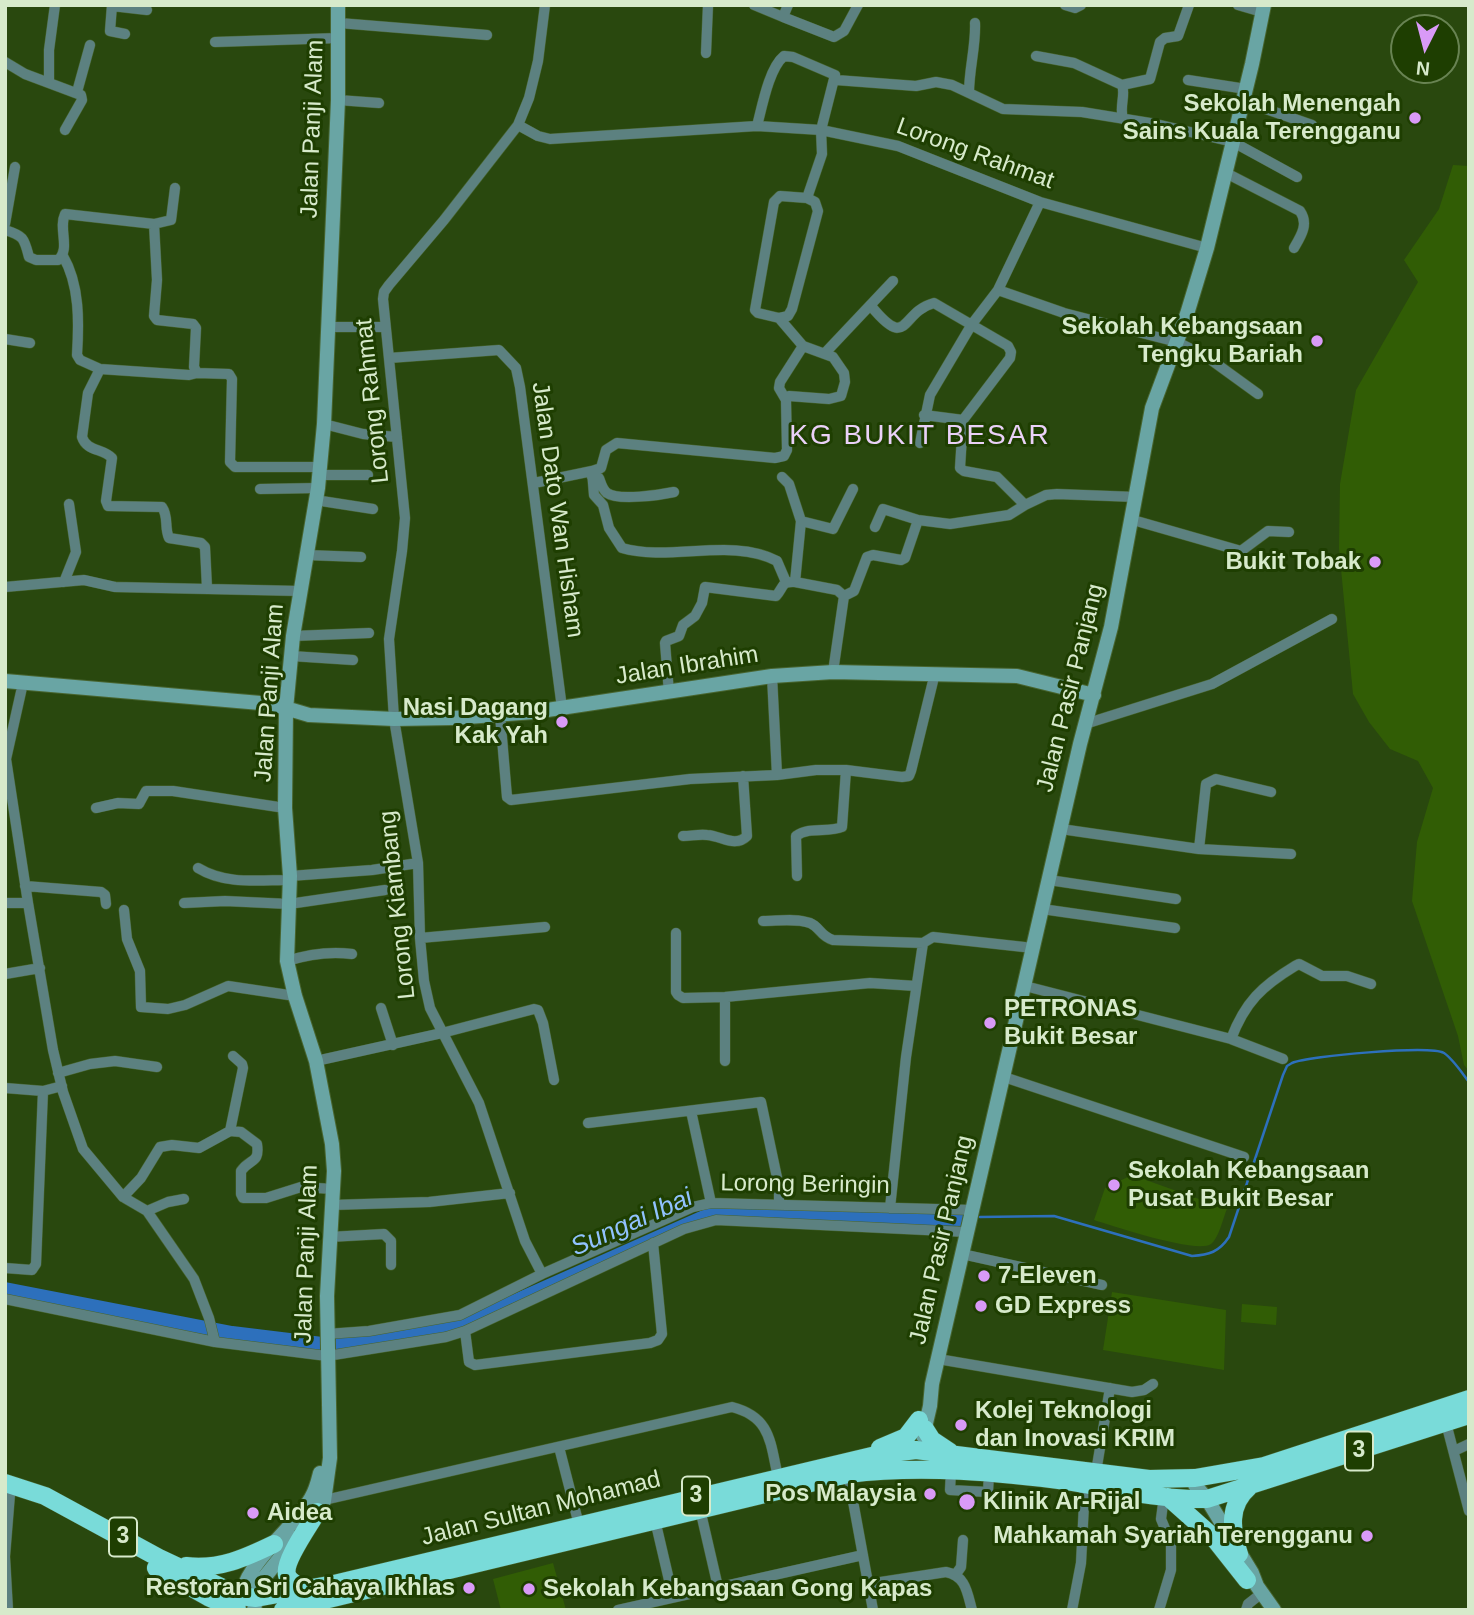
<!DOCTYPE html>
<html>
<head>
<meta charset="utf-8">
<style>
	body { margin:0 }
	#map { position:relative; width:1474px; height:1615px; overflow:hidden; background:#29480e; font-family:Helvetica,sans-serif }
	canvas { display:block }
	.frame { position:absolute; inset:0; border:7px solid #d7eacb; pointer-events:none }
	.north { position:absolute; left:1390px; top:14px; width:70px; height:70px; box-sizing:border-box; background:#1e3e01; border:2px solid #688352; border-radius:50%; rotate:186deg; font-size:19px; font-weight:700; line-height:28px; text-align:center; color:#d7eacb }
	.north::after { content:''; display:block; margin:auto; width:24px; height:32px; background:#d99af7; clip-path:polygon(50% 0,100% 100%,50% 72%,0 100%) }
</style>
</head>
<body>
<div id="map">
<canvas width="1474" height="1615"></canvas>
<div class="frame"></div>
<div class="north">N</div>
</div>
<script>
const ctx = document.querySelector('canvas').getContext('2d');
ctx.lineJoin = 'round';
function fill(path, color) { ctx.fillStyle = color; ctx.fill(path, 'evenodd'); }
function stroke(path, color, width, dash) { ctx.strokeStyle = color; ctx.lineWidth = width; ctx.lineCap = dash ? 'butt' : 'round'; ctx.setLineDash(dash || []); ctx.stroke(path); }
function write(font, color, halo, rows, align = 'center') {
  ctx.font = font + ' Helvetica,sans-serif'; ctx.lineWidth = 6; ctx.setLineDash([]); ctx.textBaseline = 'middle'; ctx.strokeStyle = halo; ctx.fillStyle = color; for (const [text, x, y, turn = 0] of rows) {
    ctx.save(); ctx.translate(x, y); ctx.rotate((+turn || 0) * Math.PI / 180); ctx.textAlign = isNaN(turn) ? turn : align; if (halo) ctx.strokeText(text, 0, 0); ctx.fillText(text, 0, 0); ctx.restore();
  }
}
fill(new Path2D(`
	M1453 165 1469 166V1071L1464 1065 1458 1036 1412 901 1417 842 1433 788 1418 761 1390 749 1369 722 1353 694 1339 548 1340 484 1356 390 1418 282 1404 260 1439 209Z
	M1132 1175 1227 1209C1223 1218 1219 1238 1211 1244 1197 1254 1113 1226 1094 1220L1105 1188Z
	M1112 1292 1226 1310 1224 1370 1103 1350Z
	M1242 1304 1277 1307 1276 1325 1241 1322Z
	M553 1563 566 1610H501L493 1579Z`), '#315d05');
stroke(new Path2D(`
	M980 1217 1054 1216 1192 1256C1209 1255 1219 1252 1229 1237L1283 1075 1287 1066 1292 1063C1309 1056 1429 1045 1444 1053 1453 1059 1462 1073 1469 1082`), '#2d70bc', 2.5);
stroke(new Path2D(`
	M5 1289 232 1333 322 1344
	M333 1345 426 1333 466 1323 711 1214 962 1219`), '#2d70bc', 14);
const street = new Path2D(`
	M112 5 110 31 125 34
	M754 5 783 17 788 5
	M1065 5 1075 8 1081 5
	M1238 5 1262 12
	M112 6 147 10
	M783 17 834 37 844 31 858 5
	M339 23 487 35
	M215 42 339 38
	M706 53 708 5
	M1036 56 1074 63 1122 85C1126 94 1119 107 1123 119
	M5 62 25 74 81 95 82 100 65 130
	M836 80 916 86 936 82 952 85 1003 109 1082 112 1156 124 1233 142 1297 177
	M1188 80 1246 89
	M49 82V50L55 5
	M1122 85 1150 79 1160 42 1165 38 1178 36 1189 5
	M77 92 90 45
	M969 93C969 69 976 46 975 23
	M338 100 379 103
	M1243 101 1312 125
	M518 125 538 136 550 139 757 126 821 130 898 146 1040 202 1207 248
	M1226 173 1300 211C1309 224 1301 236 1294 248
	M5 224 15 167
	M154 224 171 220 175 188
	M5 230C24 236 24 238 29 257L36 260H58C71 249 58 229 65 214L154 224 157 280 154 316 157 320 193 324 196 328 194 367 197 373 229 374 232 379 230 462 235 467H320
	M63 256C80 285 79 323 77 355L80 360 100 369 189 375 197 373
	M998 290 1064 313 1177 342 1207 357 1258 394
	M871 306C909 352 900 312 934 303L1008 346 1011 352 1010 358 963 420 924 415
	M779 318 788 316 792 309 818 211 815 202 807 198
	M328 327H385
	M5 339 30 343
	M825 353 893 281
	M389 358 499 350 516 368 520 387 562 708
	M100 369 88 393 82 437C87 452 103 448 112 458L106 501 108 506 162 507C169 517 164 527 169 538L201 543 205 547 207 588
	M786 400 779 388 780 382 803 346
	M963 420 960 468 964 471 997 477 1025 505
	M324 424 363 434 397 437
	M920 443 930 395 972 324 998 290 1040 202
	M592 471 601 468 606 450 617 443 775 458 784 456 787 450 786 400 789 396 829 399 841 396 845 382 844 373 833 357 803 346 779 318 758 313 755 310 774 202 780 196 807 198 822 154 821 130 835 75 793 57 784 56C769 68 762 107 757 126
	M319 475H368
	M592 477 599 478C601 483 602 489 607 493 618 501 660 495 674 492
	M782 477 789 484 801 521
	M534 483 592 471 594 495 603 505 609 528 622 548C670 562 732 537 777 561L786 582
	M260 489 318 488
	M315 500 373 509
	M1133 520 1241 551 1268 531 1289 532
	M875 527 883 509 918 520 950 524 1009 515 1025 505 1046 495 1057 494 1136 497
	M306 555 361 557
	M64 582 76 552 69 504
	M795 582 837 590 844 596 833 672
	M5 587 84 580 115 587 300 591
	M844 596 854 591 867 557 873 555 901 560 905 558 918 520
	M293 636 369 633
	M291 656 353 660
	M772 676 777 775
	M23 683 6 759 28 903 53 1050 63 1092 83 1149 123 1197 147 1211 194 1279 209 1318 215 1342
	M669 693 665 643 666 641 679 636 683 625 695 616 702 603 705 587 776 596C784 587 781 581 795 582L801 521 833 529 853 489
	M500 715 507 797 511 800 690 779 777 775 816 770H846L902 777 909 776 911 771 935 673
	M1085 724 1212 684 1332 619
	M96 808 118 803 139 804 146 791H173L285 808
	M1061 829 1199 849 1291 854
	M683 836C691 836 699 834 707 835 722 836 735 848 747 836L743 776
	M1199 849 1206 784 1216 779 1271 792
	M198 868C226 885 258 880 290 880
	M290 876 372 870 418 863
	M797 876 796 836C810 826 828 833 842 827L846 770
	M1049 880 1176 899
	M25 886 101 892 105 895 106 904
	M5 903H28
	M184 903 225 901 289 904 385 890
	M1042 909 1175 928
	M124 910 127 939 140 971 141 1007 168 1009 185 1005 228 986 295 996
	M763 921C778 921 796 918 810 923 820 927 820 936 833 940L923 943 933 937 1033 948
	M676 933V992L678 995 683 998 725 997 870 983 916 986
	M420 938 545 927
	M287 961C309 954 329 951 352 954
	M5 974 40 968
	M1025 986 1231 1039 1283 1059
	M725 997V1061
	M381 1008 393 1045
	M1231 1039C1245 1002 1262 986 1295 966L1299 964 1322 976H1347L1371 984
	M316 1061 442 1033 534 1009 538 1010 543 1023 554 1080
	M58 1073 90 1064 115 1061 157 1067
	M1004 1077 1244 1157
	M5 1088 43 1091 62 1086
	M691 1111 711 1203
	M588 1123 761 1102 779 1187V1204
	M230 1131 241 1132 257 1144C260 1164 250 1158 241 1171V1194L243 1198H266L301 1187 333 1189
	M123 1197 141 1178 160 1147 172 1145 199 1148 230 1131 243 1068 242 1064 233 1056
	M332 1205 429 1202 510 1193
	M890 1208 906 1057 923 943
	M147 1211 168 1202 184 1199
	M329 1237 384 1234 391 1241V1265
	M962 1254 1102 1285
	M5 1268 32 1270 36 1264 43 1091
	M542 1274 525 1241 479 1103 430 1008 424 981 420 938 418 863 394 719 389 639 402 551 405 518 383 299 384 292 389 285 444 220 518 125 529 98 538 61 545 5
	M5 1299 215 1342 327 1356 446 1337 465 1331 684 1229 716 1220 967 1232
	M465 1331 469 1362 475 1365 650 1343 658 1340 662 1334 653 1243
	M327 1334 369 1331 460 1315 542 1274 693 1207 711 1203 973 1210
	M938 1359 1132 1392 1144 1390 1153 1384
	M1446 1423 1469 1511
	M559 1447 579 1525
	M1454 1451 1469 1444
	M951 1471 950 1490 988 1492 989 1473
	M1096 1472 1110 1388
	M848 1474 873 1610
	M320 1501 732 1407C771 1417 770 1442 778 1477
	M700 1509 718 1587
	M655 1520 673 1597
	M5 1556 10 1494
	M5 1557 8 1610
	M956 1574 961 1567 963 1540
	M868 1584 946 1572C966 1576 967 1592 972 1610
	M618 1610 863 1555
	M1072 1610 1081 1563 1085 1484
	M1159 1610 1171 1570V1543L1161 1519 1164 1496
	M1246 1610 1248 1604 1262 1593`);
const secondary = new Path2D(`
	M5 681 272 704 309 715 394 719 454 718 534 712 772 676 833 672 1017 676 1094 695
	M923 1436 930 1406 932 1384 1080 744 1111 627 1152 408 1187 314 1207 248 1252 64 1264 5
	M1195 1485 1207 1499 1252 1573 1257 1586 1274 1610
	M311 1519 324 1501 330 1458 327 1296 334 1171 332 1144 316 1061 295 996 287 961 290 876 285 808 286 709 293 636 318 488 324 424 338 100V5
	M239 1605C245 1560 289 1535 311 1498 316 1490 318 1481 320 1473
	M254 1610 259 1584 296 1538`);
const highway = new Path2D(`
	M925 1429 932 1440 950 1452
	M880 1448 906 1437 919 1420
	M5 1483 45 1496 159 1558 240 1596 256 1598 334 1584 876 1455 916 1450 1149 1479 1195 1478 1264 1466 1469 1399
	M1168 1497 1213 1537 1247 1580
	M1239 1554C1231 1530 1228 1505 1249 1487
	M186 1566C219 1570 245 1558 274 1544
	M156 1568 208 1597 237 1610
	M305 1589C298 1585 290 1583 287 1575 283 1561 310 1525 317 1512
	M283 1610 848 1474C923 1465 998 1472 1073 1482 1117 1489 1162 1500 1207 1499L1469 1415`);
stroke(street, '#486530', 11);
stroke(secondary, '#486530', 16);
stroke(highway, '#486530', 19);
stroke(street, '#5c8180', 10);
stroke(secondary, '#69a5a4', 14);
stroke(highway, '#79dbd9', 18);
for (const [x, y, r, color] of [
	[1415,118,7,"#d99af7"],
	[1317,341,7,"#d99af7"],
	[1375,562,7,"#d99af7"],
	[562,722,7,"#d99af7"],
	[990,1023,7,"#d99af7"],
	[1114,1185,7,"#d99af7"],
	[984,1276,7,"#d99af7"],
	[981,1306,7,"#d99af7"],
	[961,1425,7,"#d99af7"],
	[930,1494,7,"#d99af7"],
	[967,1502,9,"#d99af7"],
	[253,1513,7,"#d99af7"],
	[1367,1536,7,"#d99af7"],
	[469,1588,7,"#d99af7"],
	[529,1589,7,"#d99af7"]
]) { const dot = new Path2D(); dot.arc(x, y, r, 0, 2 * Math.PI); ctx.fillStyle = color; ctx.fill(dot); stroke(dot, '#1e3e01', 2.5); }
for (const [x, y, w] of [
	[1359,1451,28],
	[696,1496,28],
	[123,1537,28]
]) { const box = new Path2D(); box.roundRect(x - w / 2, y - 19.5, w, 39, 5); ctx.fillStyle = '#1e3e01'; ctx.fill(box); stroke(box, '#d7eacb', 2); }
write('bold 23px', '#d7eacb', null, [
	["3",1359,1451],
	["3",696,1496],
	["3",123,1537]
]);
write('bold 24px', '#d7eacb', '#1e3e01', [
	["Sekolah Menengah",1401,104,"right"],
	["Sains Kuala Terengganu",1401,132,"right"],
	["Sekolah Kebangsaan",1303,327,"right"],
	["Tengku Bariah",1303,355,"right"],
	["Bukit Tobak",1361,562,"right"],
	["Nasi Dagang",548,708,"right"],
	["Kak Yah",548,736,"right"],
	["PETRONAS",1004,1009],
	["Bukit Besar",1004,1037],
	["Sekolah Kebangsaan",1128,1171],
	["Pusat Bukit Besar",1128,1199],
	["7-Eleven",998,1276],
	["GD Express",995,1306],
	["Kolej Teknologi",975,1411],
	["dan Inovasi KRIM",975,1439],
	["Pos Malaysia",916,1494,"right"],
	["Klinik Ar-Rijal",983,1502],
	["Aidea",267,1513],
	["Mahkamah Syariah Terengganu",1353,1536,"right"],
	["Restoran Sri Cahaya Ikhlas",455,1588,"right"],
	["Sekolah Kebangsaan Gong Kapas",543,1589]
], 'left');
write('24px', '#d7eacb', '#1e3e01', [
	["Jalan Panji Alam",313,129,-88],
	["Lorong Rahmat",975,154,20],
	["Lorong Rahmat",373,401,-96],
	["Jalan Dato Wan Hisham",557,510,82],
	["Jalan Ibrahim",687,666,-9],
	["Jalan Pasir Panjang",1071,688,-76],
	["Jalan Panji Alam",270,693,-86],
	["Lorong Kiambang",398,905,-96],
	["Lorong Beringin",805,1185,1],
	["Jalan Pasir Panjang",942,1240,-77],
	["Jalan Panji Alam",307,1254,-88],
	["Jalan Sultan Mohamad",541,1509,-14]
]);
write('italic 26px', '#91c2fe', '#1e3e01', [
	["Sungai Ibai",632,1223,-24]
]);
ctx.letterSpacing = '2px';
write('28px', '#ead1f8', '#1e3e01', [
	["KG BUKIT BESAR",920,436]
]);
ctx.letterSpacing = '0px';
</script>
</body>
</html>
